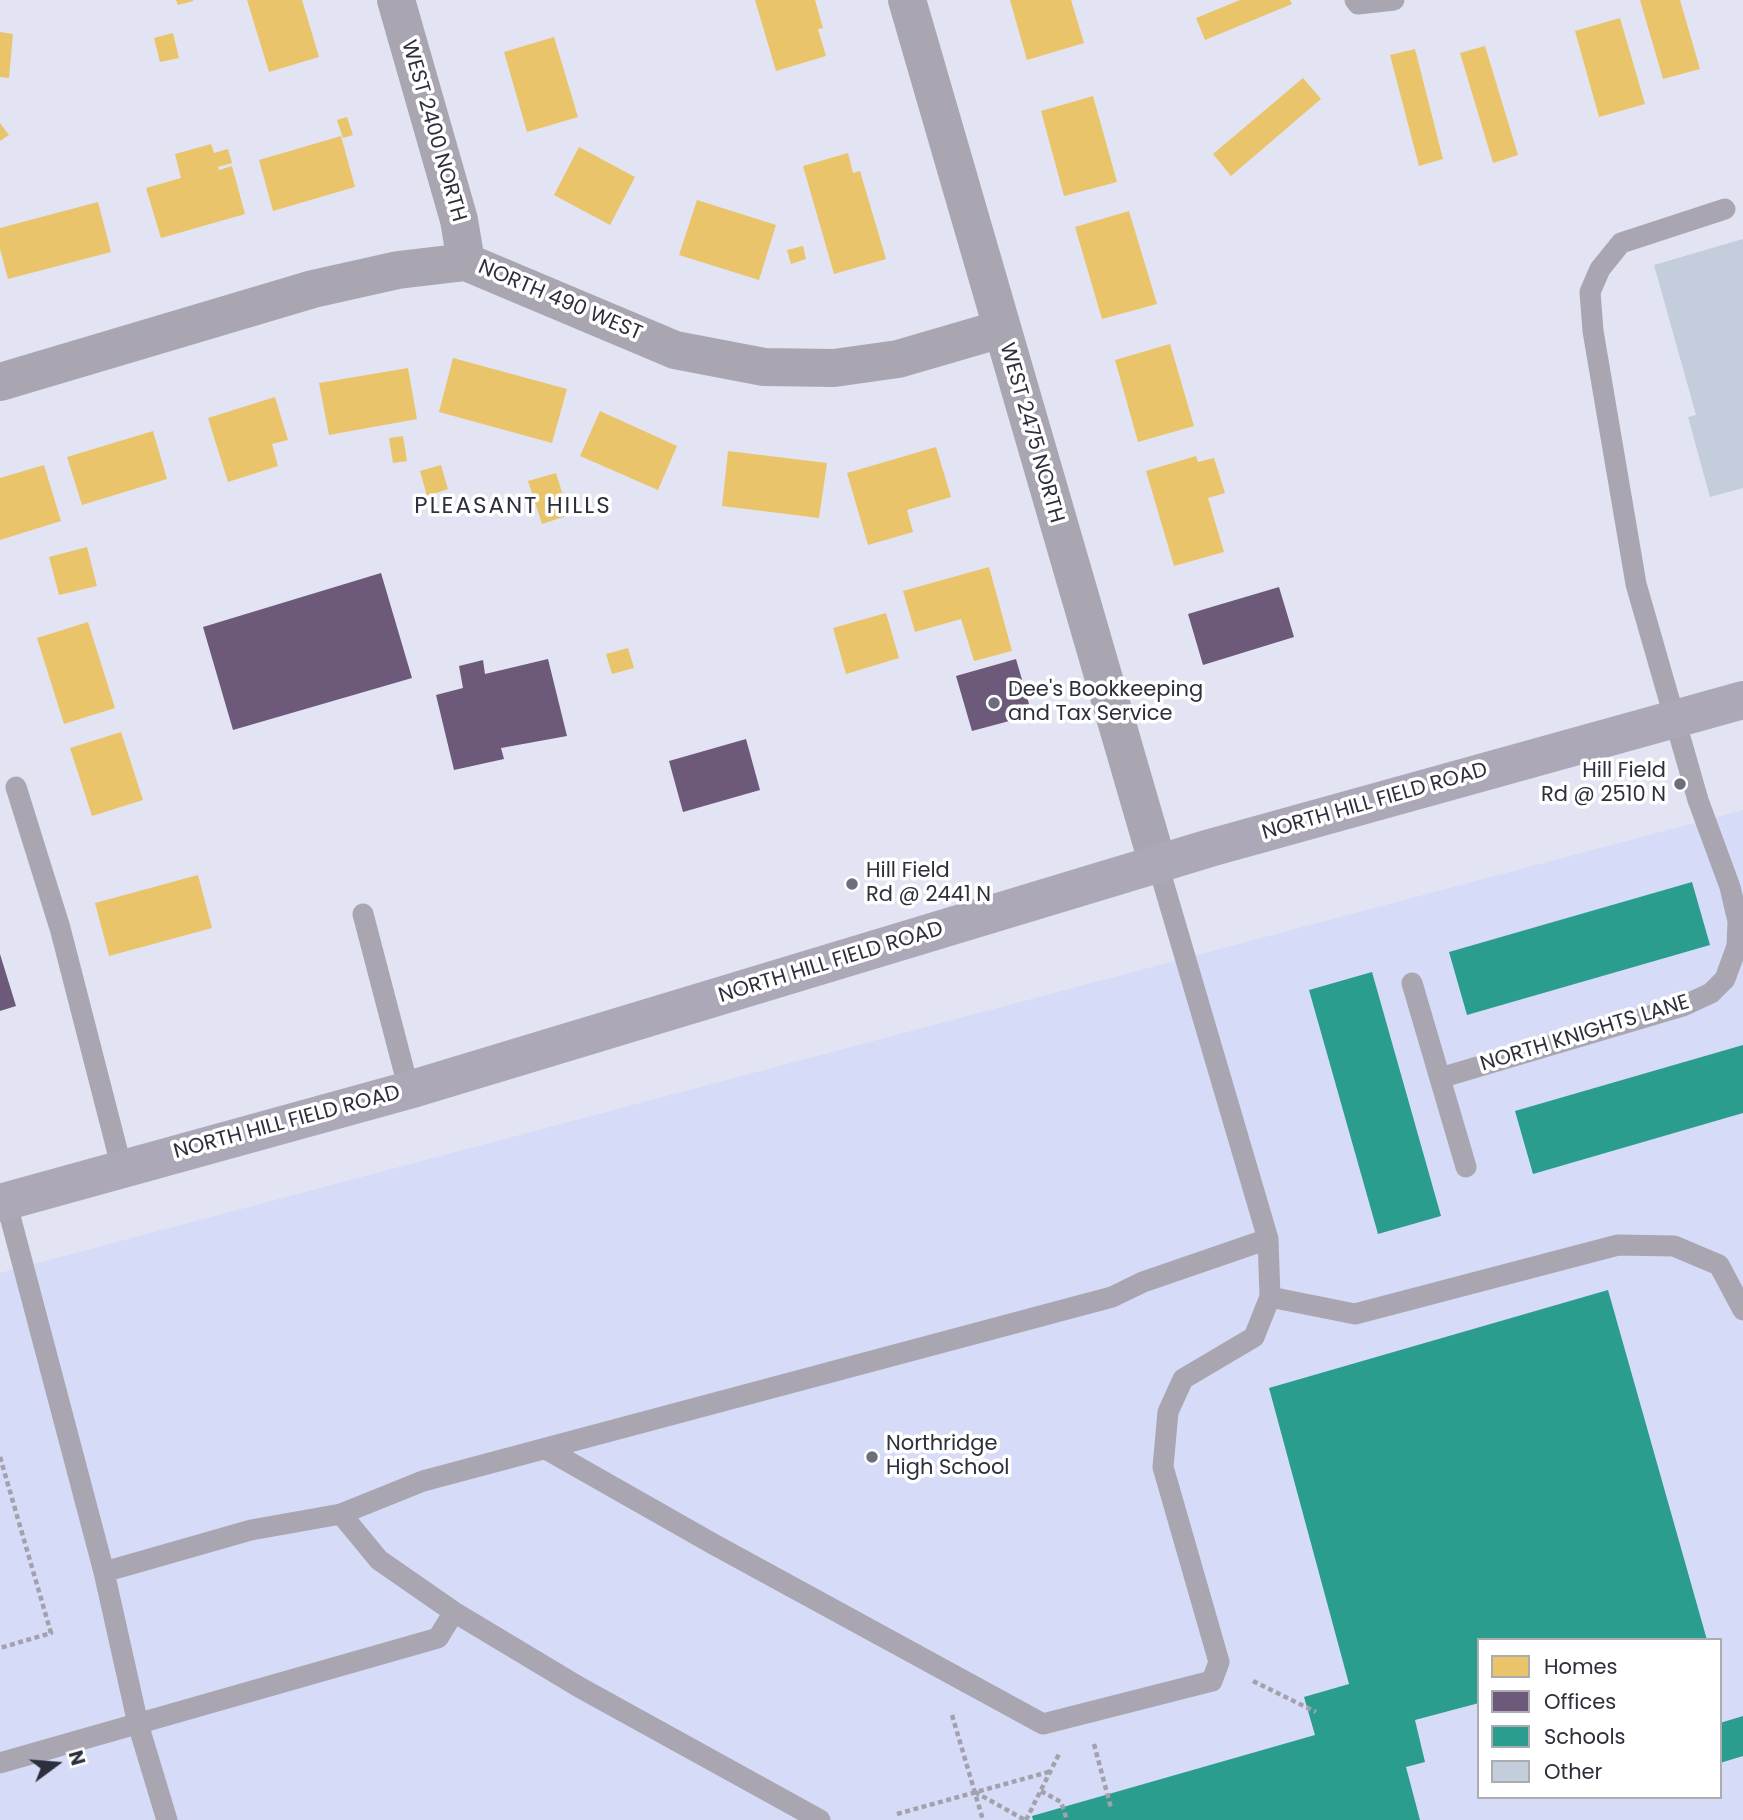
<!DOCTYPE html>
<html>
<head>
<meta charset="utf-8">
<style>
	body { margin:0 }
	#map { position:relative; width:1743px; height:1820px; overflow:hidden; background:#e2e4f3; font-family:Poppins,sans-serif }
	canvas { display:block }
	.legend { position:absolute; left:1477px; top:1638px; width:245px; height:161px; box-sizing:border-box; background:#fff; border:2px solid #abacb1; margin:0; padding:9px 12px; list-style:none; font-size:21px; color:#2d2f3c }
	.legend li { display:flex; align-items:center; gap:14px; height:35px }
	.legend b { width:35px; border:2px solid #abacb1 }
	.north { position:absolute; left:21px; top:1729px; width:70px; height:70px; -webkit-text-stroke:5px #fff; paint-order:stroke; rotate:74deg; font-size:19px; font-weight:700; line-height:28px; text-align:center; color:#2d2f3c }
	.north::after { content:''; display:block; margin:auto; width:24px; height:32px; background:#2d2f3c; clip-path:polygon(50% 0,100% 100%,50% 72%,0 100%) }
</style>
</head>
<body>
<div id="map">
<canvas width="1743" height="1820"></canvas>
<ul class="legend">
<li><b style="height:19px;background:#e9c46a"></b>Homes</li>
<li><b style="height:19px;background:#6d597a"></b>Offices</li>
<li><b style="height:19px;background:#2a9d8f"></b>Schools</li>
<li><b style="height:19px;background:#c4cddc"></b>Other</li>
</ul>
<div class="north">N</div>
</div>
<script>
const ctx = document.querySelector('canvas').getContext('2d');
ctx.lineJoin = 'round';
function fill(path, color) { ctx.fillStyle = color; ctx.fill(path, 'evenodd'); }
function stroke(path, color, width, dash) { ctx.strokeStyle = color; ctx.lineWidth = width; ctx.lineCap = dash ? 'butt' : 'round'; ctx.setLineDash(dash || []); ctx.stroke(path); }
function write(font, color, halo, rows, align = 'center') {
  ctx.font = font + ' Poppins,sans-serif'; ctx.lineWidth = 7; ctx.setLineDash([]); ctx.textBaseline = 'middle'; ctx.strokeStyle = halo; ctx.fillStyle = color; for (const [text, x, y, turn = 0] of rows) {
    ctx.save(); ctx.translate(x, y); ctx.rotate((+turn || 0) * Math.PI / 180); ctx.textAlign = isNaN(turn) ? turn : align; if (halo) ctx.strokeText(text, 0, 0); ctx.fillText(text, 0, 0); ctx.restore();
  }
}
fill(new Path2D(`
	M1743 810V1820H0V1273ZM1479 1640H1720V1797H1479Z`), '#d6dbf7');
fill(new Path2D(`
	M176 0H193V1L178 5Z
	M247 0H302L319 57 269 72Z
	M755 0H815L823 28 818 29 826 56 776 71Z
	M1010 0H1071L1084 43 1027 60Z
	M1240 0H1290L1292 4 1205 40 1196 18Z
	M1640 0H1680L1700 69 1663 79Z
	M1620 18 1645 104 1599 117 1575 31Z
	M0 32 13 34 9 78 0 77Z
	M173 33 179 58 160 62 154 38Z
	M554 37 578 117 527 132 504 52Z
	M1485 46 1518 155 1493 163 1460 53Z
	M1415 49 1443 159 1419 166 1390 55Z
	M1303 78 1321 99 1231 176 1213 154Z
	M1093 96 1117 182 1064 196 1041 111Z
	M347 117 353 135 343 138 337 120Z
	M0 123 9 135 0 141Z
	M341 136 355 187 273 211 259 160Z
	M211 144 214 153 228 149 232 163 218 167 219 170 232 166 245 214 161 238 146 188 181 178 175 154Z
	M579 147 635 177 610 225 554 195Z
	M848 153 853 173 860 171 886 259 834 274 803 166Z
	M697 200 776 225 759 280 679 255Z
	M98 202 111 252 8 279 0 249V228Z
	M1129 211 1157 304 1102 319 1075 227Z
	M803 246 806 259 791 264 787 250Z
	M1170 344 1194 426 1138 442 1115 360Z
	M453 358 567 389 552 443 439 412Z
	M408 368 417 419 329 435 319 383Z
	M275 397 288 440 272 444 278 466 228 482 208 418Z
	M600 411 677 446 658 490 580 456Z
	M153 431 167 479 82 505 67 457Z
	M403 436 407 461 393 463 389 438Z
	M936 447 951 497 907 510 913 532 868 545 847 473Z
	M728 451 827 463 819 518 722 506Z
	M1196 456 1198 462 1214 458 1225 493 1208 498 1224 552 1174 566 1146 471Z
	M44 465 61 521 0 540V478Z
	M441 465 448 489 427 496 420 471Z
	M556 473 569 515 542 524 528 481Z
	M87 547 97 586 59 595 49 557Z
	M989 567 1012 651 974 661 961 619 915 632 903 591Z
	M886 613 899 658 846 674 833 628Z
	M88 622 115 708 64 724 37 638Z
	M628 648 634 668 612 674 606 654Z
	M121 732 143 800 92 816 70 748Z
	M198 875 212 928 109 956 95 903Z`), '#e9c46a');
fill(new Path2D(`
	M381 573 412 678 233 730 203 627Z
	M1279 587 1294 637 1203 665 1188 614Z
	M548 659 567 736 501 748 504 759 454 770 436 695 463 688 459 666 483 660 485 674Z
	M1016 659 1029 704 1010 709 1013 720 972 731 956 676Z
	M746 739 760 790 683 812 669 761Z
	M0 954 16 1006 0 1011Z`), '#6d597a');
fill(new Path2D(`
	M1692 882 1710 945 1467 1015 1449 952Z
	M1372 972 1441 1216 1378 1234 1309 990Z
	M1743 1045V1113L1533 1174 1515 1111Z
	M1608 1290 1707 1640H1479V1703L1415 1720 1425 1762 1406 1767 1420 1820H1033L1032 1816 1315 1735 1304 1697 1349 1684 1269 1388Z
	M1743 1716V1756L1720 1763V1723Z`), '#2a9d8f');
fill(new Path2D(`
	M1743 239V488L1710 497 1688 417 1696 415 1654 265Z`), '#c4cddc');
stroke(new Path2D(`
	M0 1457 51 1633 0 1648
	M1253 1681 1316 1712
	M952 1715 983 1820
	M1094 1744 1111 1808
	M1041 1791 1061 1802 1067 1820
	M975 1792 1025 1820
	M897 1814 1052 1771
	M1026 1820 1059 1754`), '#a3a2ab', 4.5, [5, 3.5]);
stroke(new Path2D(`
	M1355 0 1358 4 1394 0
	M16 787 60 928 122 1169
	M363 914 409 1090
	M1412 983 1466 1167
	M1440 1078 1683 1006 1711 993 1725 979 1737 946 1738 921 1730 887 1698 800 1636 584 1593 331 1590 292 1600 269 1621 243 1725 209
	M6 1201 104 1572 138 1724 167 1820
	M1270 1297 1355 1314 1618 1245 1674 1246 1719 1265 1743 1310
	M546 1449 715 1545 1043 1724 1212 1681 1219 1662 1163 1467 1168 1412 1183 1379 1254 1337 1270 1297 1268 1239 1158 865
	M341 1514 379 1560 454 1612 579 1687 820 1820
	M104 1572 251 1530 341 1514 423 1481 1112 1297 1143 1282 1268 1239
	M0 1763 438 1638 454 1612`), '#a9a6b2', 21);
stroke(new Path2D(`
	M396 0 459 220 466 262
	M907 0 1158 865
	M0 382 313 289 398 270 466 262 675 350 764 367 834 368 898 359 1001 329`), '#a9a6b2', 38);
stroke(new Path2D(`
	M0 1203 409 1090 1210 848 1743 700`), '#aca8b7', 38);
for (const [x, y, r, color] of [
	[994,703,7,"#6c6e7c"],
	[1680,784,7,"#6c6e7c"],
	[852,884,7,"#6c6e7c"],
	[872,1457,7,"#6c6e7c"]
]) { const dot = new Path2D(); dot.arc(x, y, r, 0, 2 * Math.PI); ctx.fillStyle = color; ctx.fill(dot); stroke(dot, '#fff', 2.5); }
write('21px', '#2d2f3c', '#fff', [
	["WEST 2400 NORTH",433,131,74],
	["NORTH 490 WEST",560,301,23],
	["WEST 2475 NORTH",1031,433,74],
	["NORTH HILL FIELD ROAD",1375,802,-16],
	["NORTH HILL FIELD ROAD",831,963,-17],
	["NORTH KNIGHTS LANE",1585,1034,-17],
	["NORTH HILL FIELD ROAD",287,1123,-15]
]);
write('21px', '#2d2f3c', '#fff', [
	["Dee's Bookkeeping",1008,691],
	["and Tax Service",1008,715],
	["Hill Field",1666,772,"right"],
	["Rd @ 2510 N",1666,796,"right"],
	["Hill Field",866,872],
	["Rd @ 2441 N",866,896],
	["Northridge",886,1445],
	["High School",886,1469]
], 'left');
ctx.letterSpacing = '2px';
write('23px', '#2d2f3c', '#fff', [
	["PLEASANT HILLS",513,507]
]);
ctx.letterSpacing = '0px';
</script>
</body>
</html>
